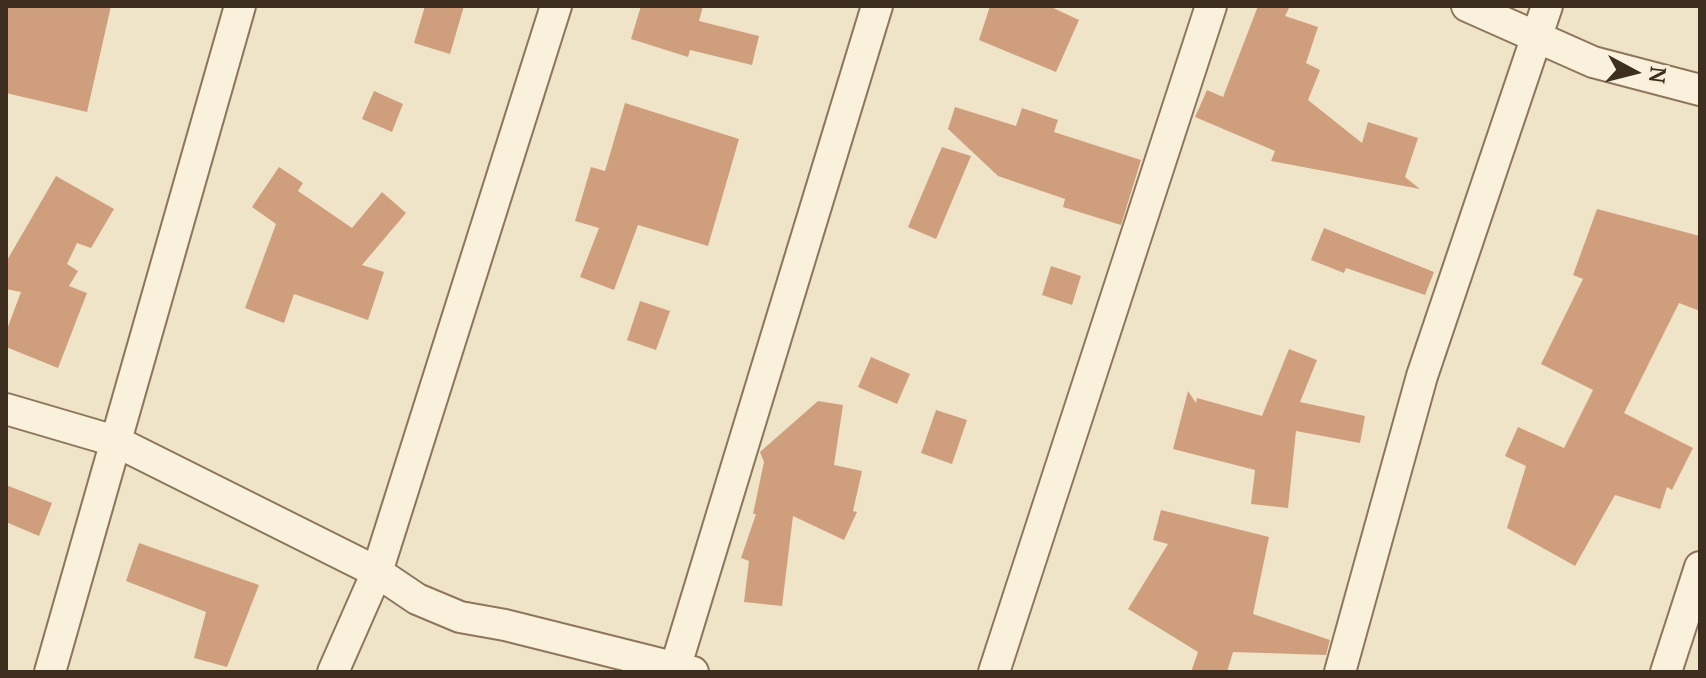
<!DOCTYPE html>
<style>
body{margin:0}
#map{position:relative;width:1706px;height:678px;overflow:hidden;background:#f0e4c8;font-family:"PT Serif",serif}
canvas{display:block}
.frame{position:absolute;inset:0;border:8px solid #3d2e20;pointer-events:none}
.north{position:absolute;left:1594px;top:32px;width:80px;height:80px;-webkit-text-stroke:6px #f7eed8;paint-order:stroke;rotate:97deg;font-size:22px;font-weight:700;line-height:32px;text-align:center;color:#3d2e20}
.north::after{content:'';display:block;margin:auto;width:28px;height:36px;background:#3d2e20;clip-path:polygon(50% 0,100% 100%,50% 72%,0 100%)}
</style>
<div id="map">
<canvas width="1706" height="678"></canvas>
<div class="frame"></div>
<div class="north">N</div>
</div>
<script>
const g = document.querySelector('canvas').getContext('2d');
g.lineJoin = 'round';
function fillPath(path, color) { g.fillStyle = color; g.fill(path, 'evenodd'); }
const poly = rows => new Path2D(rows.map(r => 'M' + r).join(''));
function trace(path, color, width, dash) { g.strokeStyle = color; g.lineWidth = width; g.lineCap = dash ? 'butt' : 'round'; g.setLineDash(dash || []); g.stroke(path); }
fillPath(poly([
 [6,6,111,6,87,112,6,93],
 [425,6,464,6,450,54,414,43],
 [641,6,703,6,699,21,759,36,752,65,690,50,688,57,631,39],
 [990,6,1049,6,1079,20,1056,72,979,40],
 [1258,6,1290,6,1285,16,1318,27,1306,63,1320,70,1308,100,1362,143,1368,122,1418,138,1405,177,1420,189,1271,161,1275,151,1195,117,1207,90,1223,97],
 [374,91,403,104,392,132,362,119],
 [625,103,739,139,708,246,638,225,614,290,580,277,599,228,575,221,591,167,605,171],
 [955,107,1016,126,1022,108,1058,120,1054,132,1141,160,1121,225,1063,207,1065,199,998,176,948,129],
 [942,147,971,156,936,239,908,227],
 [279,167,303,183,298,191,352,228,382,192,406,213,362,265,384,272,368,320,294,294,284,323,245,308,276,224,252,207],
 [56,176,114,209,91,248,77,243,67,264,78,271,69,286,87,293,58,368,6,347,6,332,21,292,6,289,6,262],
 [1597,209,1700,236,1700,311,1679,303,1624,413,1693,448,1672,490,1667,487,1660,509,1615,495,1575,566,1507,528,1526,466,1505,456,1518,427,1564,448,1593,390,1541,364,1583,279,1573,275],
 [1324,228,1434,272,1425,295,1346,268,1344,273,1311,260],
 [1051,266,1081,276,1072,305,1042,295],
 [640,301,670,311,656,350,627,340],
 [1289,349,1317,360,1300,402,1365,416,1360,443,1296,431,1288,508,1251,504,1255,470,1173,449,1188,391,1196,403,1197,398,1262,416],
 [871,357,910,374,897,404,858,387],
 [818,401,843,405,834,465,862,471,853,511,857,512,844,540,793,516,782,606,744,602,749,561,741,558,756,514,753,514,764,462,760,452],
 [936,410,967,420,952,464,921,453],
 [6,485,52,503,39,536,6,522],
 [1161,510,1269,537,1253,614,1330,640,1326,655,1233,652,1227,672,1191,672,1198,652,1128,609,1168,544,1153,540],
 [139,543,259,585,227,667,194,658,206,612,126,581]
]), '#cf9f7d');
const street = poly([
 [1467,6,1593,62,1700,90],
 [6,409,115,441,377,572,417,599,460,617,505,625,693,672],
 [50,672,240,6],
 [333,672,377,572,556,6],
 [674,672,877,6],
 [994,672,1211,6],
 [1340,672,1422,376,1547,6],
 [1666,672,1700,567]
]);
trace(street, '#8d765c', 34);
trace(street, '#faf1dc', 30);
</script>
